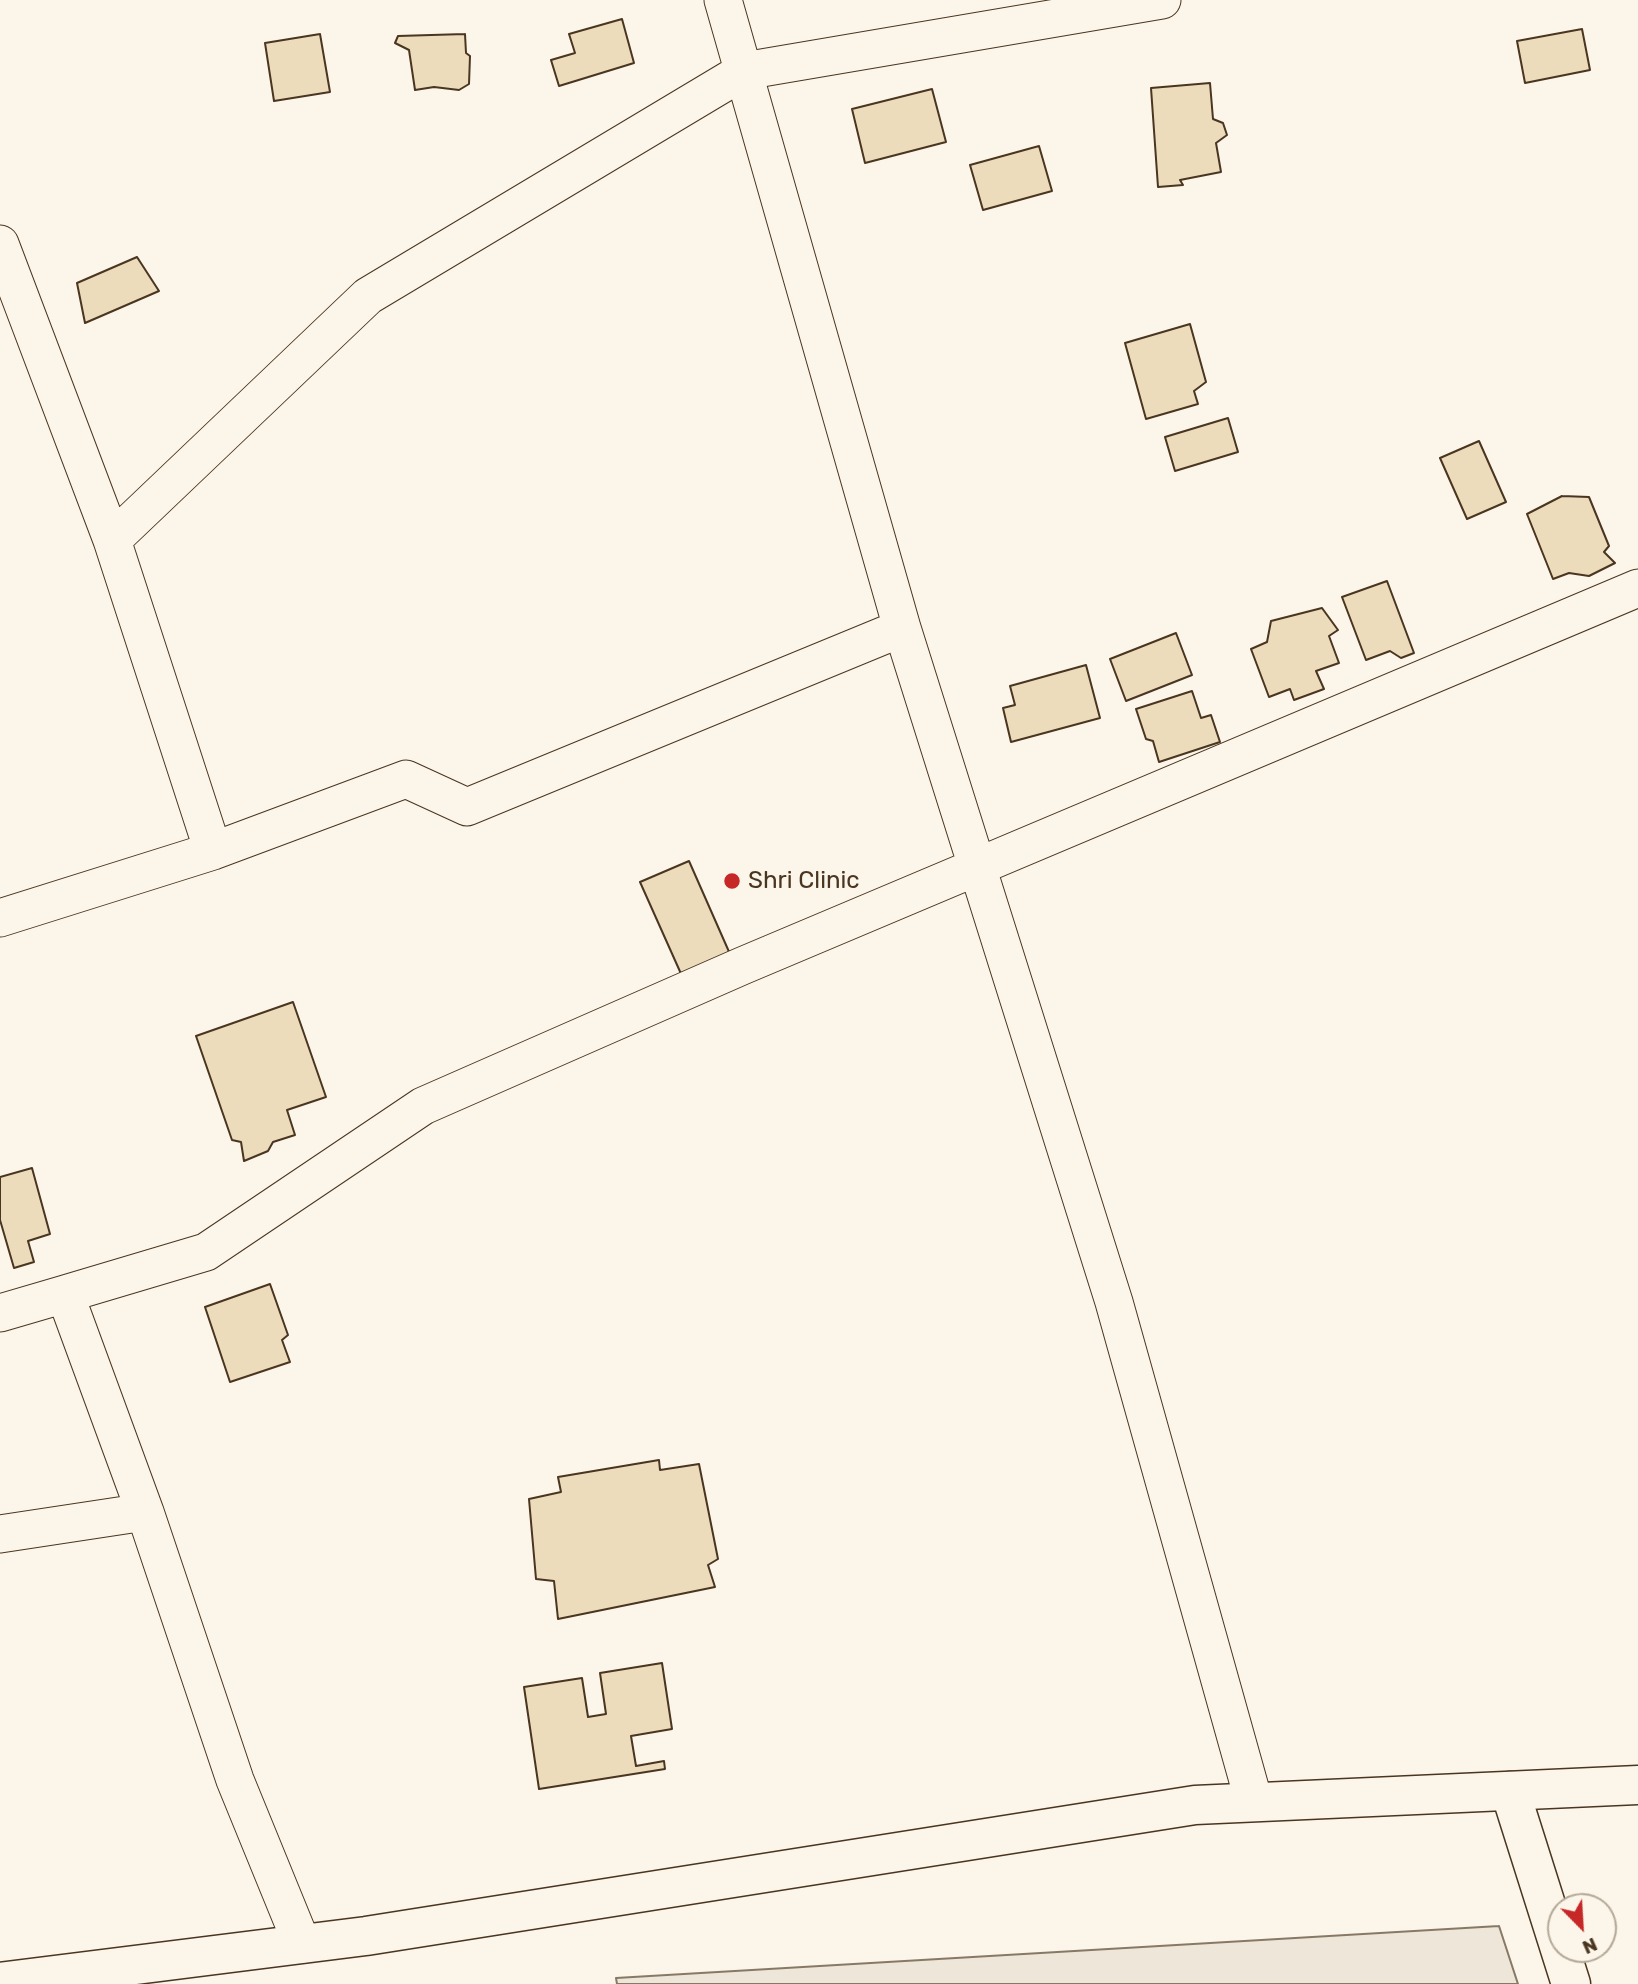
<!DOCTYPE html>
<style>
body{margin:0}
#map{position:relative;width:1638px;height:1984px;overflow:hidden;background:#fbf6e9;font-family:Rubik,sans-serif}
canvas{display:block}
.north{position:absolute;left:1547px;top:1893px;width:70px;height:70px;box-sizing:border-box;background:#fbf6e9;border:2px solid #b4a999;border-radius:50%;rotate:156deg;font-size:19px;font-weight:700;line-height:28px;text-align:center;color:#4a3520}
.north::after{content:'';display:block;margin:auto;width:24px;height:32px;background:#c62828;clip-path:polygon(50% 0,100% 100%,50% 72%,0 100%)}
</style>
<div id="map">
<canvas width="1638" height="1984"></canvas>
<div class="north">N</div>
</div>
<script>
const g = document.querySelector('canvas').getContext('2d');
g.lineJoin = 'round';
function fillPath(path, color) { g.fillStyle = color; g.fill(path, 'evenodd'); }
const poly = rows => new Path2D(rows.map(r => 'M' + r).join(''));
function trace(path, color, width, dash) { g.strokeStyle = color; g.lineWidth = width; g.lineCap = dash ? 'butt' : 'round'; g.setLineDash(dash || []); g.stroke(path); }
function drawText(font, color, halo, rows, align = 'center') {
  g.font = font + ' Rubik,sans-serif'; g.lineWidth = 5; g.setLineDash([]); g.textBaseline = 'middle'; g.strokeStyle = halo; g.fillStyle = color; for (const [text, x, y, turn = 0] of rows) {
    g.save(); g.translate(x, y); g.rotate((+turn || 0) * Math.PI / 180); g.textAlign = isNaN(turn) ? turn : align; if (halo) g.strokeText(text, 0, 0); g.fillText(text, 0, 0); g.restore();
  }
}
const green = poly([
 [1499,1926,1518,1984,617,1984,616,1978,1499,1926]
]);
fillPath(green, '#ede6d9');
trace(green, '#887966', 2);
const building = poly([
 [622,19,634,63,559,86,551,60,575,53,569,34,622,19],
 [1582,29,1590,70,1525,83,1517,41,1582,29],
 [320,34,330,92,274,101,265,43,320,34],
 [465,34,466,53,470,56,469,84,459,90,434,87,415,90,409,50,395,43,398,36,465,34],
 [1210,83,1213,119,1223,123,1227,135,1216,143,1221,172,1180,180,1183,185,1158,187,1151,88,1210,83],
 [932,89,946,142,865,163,852,109,932,89],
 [1039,146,1052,191,983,210,970,165,1039,146],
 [137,257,159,291,85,323,77,283,137,257],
 [1190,324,1206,382,1194,391,1198,404,1146,419,1125,343,1190,324],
 [1228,418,1238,452,1175,471,1165,437,1228,418],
 [1479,441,1506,502,1467,519,1440,458,1479,441],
 [1562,496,1589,497,1609,546,1604,552,1615,563,1589,576,1569,573,1553,579,1527,514,1562,496],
 [1387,581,1414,653,1401,658,1390,651,1366,660,1342,597,1387,581],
 [1322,608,1338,630,1329,636,1339,663,1316,671,1324,689,1294,700,1290,689,1269,697,1251,649,1267,642,1271,621,1322,608],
 [1176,633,1192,675,1126,701,1110,659,1176,633],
 [1086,665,1100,718,1011,742,1003,708,1015,705,1010,686,1086,665],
 [1192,691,1201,718,1211,715,1220,742,1159,762,1153,741,1146,739,1136,709,1192,691],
 [689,861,730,954,682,976,640,882,689,861],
 [293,1002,326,1097,287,1110,295,1135,273,1142,268,1151,244,1161,241,1142,232,1140,196,1036,293,1002],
 [32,1168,50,1234,28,1241,34,1262,14,1268,0,1220,0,1177,32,1168],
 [270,1284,288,1335,282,1340,290,1362,230,1382,205,1307,270,1284],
 [659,1460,660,1470,699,1464,718,1559,708,1565,715,1587,558,1619,554,1581,536,1579,529,1499,561,1492,558,1477,659,1460],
 [662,1663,672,1729,631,1736,636,1766,664,1761,665,1769,539,1789,524,1687,582,1678,588,1717,606,1714,600,1673,662,1663]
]);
fillPath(building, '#ecdcbc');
trace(building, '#4a3520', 2);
const minor = poly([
 [723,0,902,628],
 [0,244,112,540,213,851,406,779,467,807,902,628,1114,1302,1254,1802],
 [112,540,368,296,744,71,1162,0],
 [0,918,213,851],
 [65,1294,206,1252,423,1106,742,966,1638,588],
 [0,1313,65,1294,145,1512],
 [0,1534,145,1512,235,1780,302,1944]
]);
const secondary = poly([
 [1510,1791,1571,1984]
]);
const trunk = poly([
 [0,1982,366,1936,1195,1805,1638,1785]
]);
trace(minor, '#4a3520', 39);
trace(secondary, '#4a3520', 41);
trace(trunk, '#4a3520', 41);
trace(minor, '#fbf6e9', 37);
trace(secondary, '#fbf6e9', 38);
trace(trunk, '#fbf6e9', 38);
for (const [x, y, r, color] of [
 [732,881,9,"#c62828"]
]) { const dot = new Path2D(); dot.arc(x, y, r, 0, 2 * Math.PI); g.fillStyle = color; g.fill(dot); trace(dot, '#fbf6e9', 2.5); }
drawText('24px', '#4a3520', '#fbf6e9', [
 ["Shri Clinic",748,881]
], 'left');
</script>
